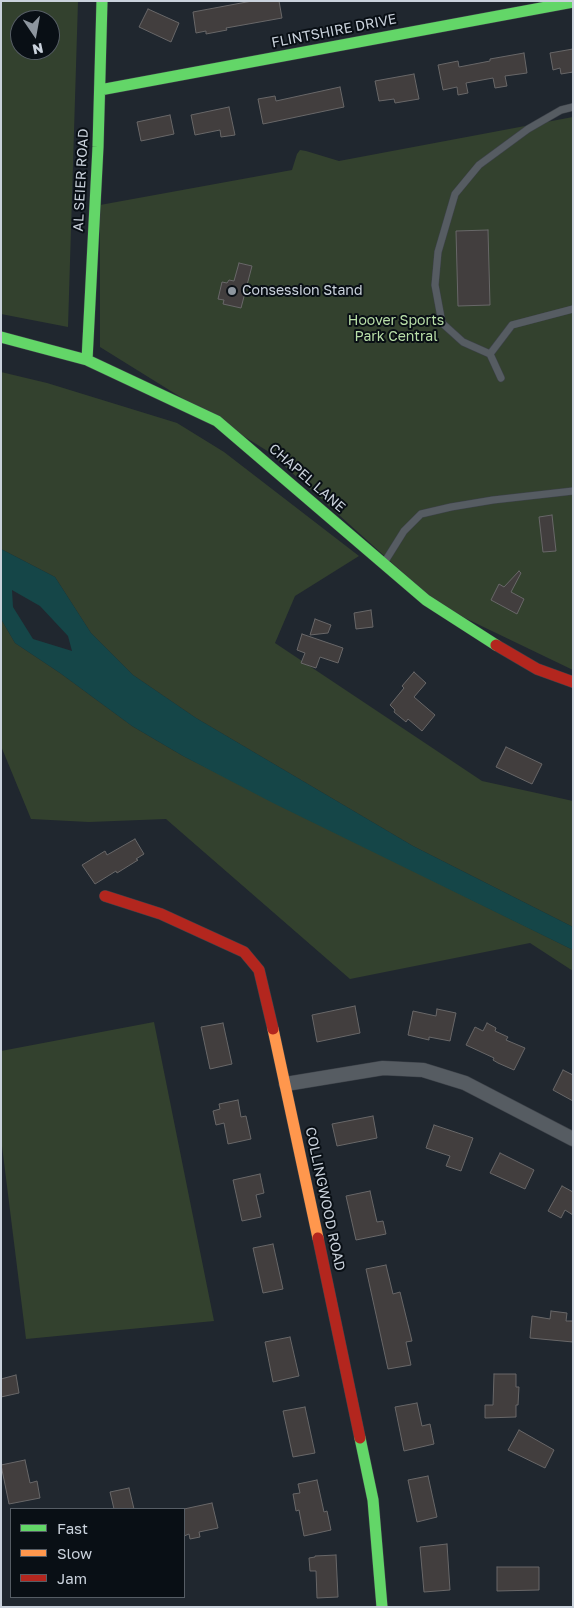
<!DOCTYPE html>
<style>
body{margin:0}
#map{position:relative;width:574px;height:1608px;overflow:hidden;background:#20272f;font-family:"Golos Text",sans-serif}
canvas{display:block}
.frame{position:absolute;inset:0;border:2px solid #cad2dc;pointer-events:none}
.legend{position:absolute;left:10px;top:1508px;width:175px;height:90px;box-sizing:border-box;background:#090f15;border:1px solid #565d65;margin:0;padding:6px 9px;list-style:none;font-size:15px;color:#cad2dc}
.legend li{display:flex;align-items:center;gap:10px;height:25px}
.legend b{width:25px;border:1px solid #565d65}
.north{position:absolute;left:10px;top:10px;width:50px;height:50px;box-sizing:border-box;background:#090f15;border:1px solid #565d65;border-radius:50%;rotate:168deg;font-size:14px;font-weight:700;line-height:20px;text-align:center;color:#cad2dc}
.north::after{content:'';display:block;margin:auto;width:18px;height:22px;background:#8e969f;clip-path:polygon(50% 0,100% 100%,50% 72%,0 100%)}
</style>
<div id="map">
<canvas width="574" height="1608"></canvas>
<div class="frame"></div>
<ul class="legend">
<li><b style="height:6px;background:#63d668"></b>Fast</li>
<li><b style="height:6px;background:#ff974d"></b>Slow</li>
<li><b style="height:6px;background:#b3261e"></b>Jam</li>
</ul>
<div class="north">N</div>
</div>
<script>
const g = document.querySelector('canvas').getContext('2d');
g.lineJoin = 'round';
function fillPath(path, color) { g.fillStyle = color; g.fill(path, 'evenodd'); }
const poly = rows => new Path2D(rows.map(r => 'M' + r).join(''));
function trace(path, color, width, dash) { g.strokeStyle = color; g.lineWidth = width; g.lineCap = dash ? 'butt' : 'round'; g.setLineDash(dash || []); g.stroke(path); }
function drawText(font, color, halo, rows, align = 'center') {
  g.font = font + ' "Golos Text",sans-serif'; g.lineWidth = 4; g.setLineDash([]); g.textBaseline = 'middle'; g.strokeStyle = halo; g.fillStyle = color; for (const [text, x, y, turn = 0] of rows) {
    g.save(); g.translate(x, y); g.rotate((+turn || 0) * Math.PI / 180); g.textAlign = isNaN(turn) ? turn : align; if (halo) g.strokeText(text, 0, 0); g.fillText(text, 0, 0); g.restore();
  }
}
fillPath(poly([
 [1,1,78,1,68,327,1,314],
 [20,20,50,20,50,50,20,50],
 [573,117,573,670,440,606,269,452,100,347,100,205,292,170,297,154,300,150,306,151,339,161],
 [1,372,47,383,177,423,224,452,359,556,295,596,275,643,482,781,573,801,573,927,413,846,196,718,133,675,91,633,55,577,1,549],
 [1,619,15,643,60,673,132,726,183,756,573,950,573,971,530,943,350,979,166,819,89,822,31,819,1,746],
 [154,1022,214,1321,26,1339,1,1138,1,1051]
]), '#33412e');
fillPath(poly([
 [1,549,55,577,91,633,133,675,196,718,413,846,573,927,573,950,273,803,183,756,132,726,60,673,15,643,1,619],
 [12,590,40,606,68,636,72,651,33,639,13,607]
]), '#154648');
const building = poly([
 [252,1,279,1,282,18,226,28,227,30,206,34,206,31,196,33,193,12,252,1],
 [148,9,179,23,171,42,139,27,148,9],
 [573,49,573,72,561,74,560,68,553,70,550,53,573,49],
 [524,53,527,73,505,76,507,86,495,88,493,78,466,83,468,93,458,95,457,87,443,90,438,65,458,61,459,67,490,61,490,59,524,53],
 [414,74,419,99,395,103,394,99,379,101,375,81,414,74],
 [340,87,344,107,263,124,258,99,275,96,276,101,340,87],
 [229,107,235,135,221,137,220,130,195,135,191,115,229,107],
 [170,115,174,134,141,141,137,122,170,115],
 [488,230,490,305,458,306,456,231,488,230],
 [239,263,252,266,241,308,223,304,224,300,218,299,222,282,227,283,229,280,234,281,239,263],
 [552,515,556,551,543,552,539,517,552,515],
 [519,571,521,573,511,592,524,599,517,614,491,600,499,584,504,587,519,571],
 [371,610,373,627,356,629,354,613,371,610],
 [315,619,331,625,328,633,310,635,315,619],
 [302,634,343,648,338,663,320,657,316,668,301,663,305,653,297,650,302,634],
 [414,672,426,683,414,697,435,715,422,731,408,719,406,722,394,712,395,710,390,705,404,688,402,686,414,672],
 [506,747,542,764,532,784,496,767,506,747],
 [135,839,144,854,136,859,138,860,117,873,116,871,95,884,82,865,105,851,107,855,135,839],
 [355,1006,360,1033,317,1042,312,1015,355,1006],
 [437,1009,456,1013,450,1041,429,1037,429,1040,408,1035,413,1011,436,1016,437,1009],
 [223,1023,232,1064,210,1069,201,1027,223,1023],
 [487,1023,496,1028,495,1031,508,1037,506,1040,525,1048,514,1070,498,1063,493,1060,494,1058,466,1045,475,1027,483,1031,487,1023],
 [563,1070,573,1075,573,1101,553,1090,563,1070],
 [238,1100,241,1117,246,1116,251,1139,228,1144,224,1123,216,1125,213,1111,220,1109,219,1104,238,1100],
 [373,1116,377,1138,337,1146,332,1124,373,1116],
 [434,1125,473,1138,461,1171,446,1166,450,1156,426,1148,434,1125],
 [500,1153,534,1170,525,1189,490,1173,500,1153],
 [260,1174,264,1193,256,1195,261,1217,242,1221,233,1180,260,1174],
 [562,1186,573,1192,573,1215,565,1210,561,1218,548,1211,562,1186],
 [370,1191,377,1222,383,1221,386,1234,356,1240,346,1196,370,1191],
 [273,1244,283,1289,263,1293,253,1248,273,1244],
 [386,1265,393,1294,400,1292,412,1341,406,1342,411,1365,388,1369,366,1269,386,1265],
 [551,1311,567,1313,566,1321,573,1321,573,1342,530,1338,532,1316,550,1319,551,1311],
 [290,1337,299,1376,273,1382,265,1342,290,1337],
 [494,1374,516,1374,516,1387,519,1387,518,1405,516,1405,516,1417,485,1418,485,1405,493,1405,494,1374],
 [16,1375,19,1393,1,1397,1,1379,16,1375],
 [417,1403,422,1426,430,1424,434,1444,404,1451,395,1407,417,1403],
 [305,1407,315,1453,293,1457,283,1411,305,1407],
 [519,1430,554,1450,545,1468,508,1450,519,1430],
 [25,1460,30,1483,37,1481,40,1498,9,1504,1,1465,25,1460],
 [428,1476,437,1517,417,1522,408,1480,428,1476],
 [317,1480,324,1512,327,1511,331,1530,304,1536,299,1510,296,1511,293,1494,300,1493,298,1484,317,1480],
 [129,1488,134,1509,114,1509,110,1492,129,1488],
 [212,1503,218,1528,199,1532,200,1537,190,1539,189,1534,184,1536,184,1509,212,1503],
 [447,1544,450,1590,424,1592,420,1547,447,1544],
 [336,1555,338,1597,317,1598,316,1571,310,1571,309,1558,315,1557,315,1556,336,1555],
 [497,1567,539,1567,539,1590,497,1591,497,1567]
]);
fillPath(building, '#423e3e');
trace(building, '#686768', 1);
const lane = poly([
 [573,107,561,110,528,129,479,165,455,194,438,252,435,285,442,323,463,342,490,354,512,325,573,309],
 [490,354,501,378],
 [384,563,404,531,421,514,451,507,493,500,573,491]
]);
const street = poly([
 [286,1084,383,1068,423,1070,465,1083,573,1139]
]);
const fast = poly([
 [100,90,573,2],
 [1,337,87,360,217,421,426,600,496,645],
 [87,360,98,147,102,1],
 [360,1438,373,1500,382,1607]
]);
const slow = poly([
 [273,1029,318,1238]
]);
const jam = poly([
 [496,645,537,669,573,682],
 [105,896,161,914,244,952,259,970,273,1029],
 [318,1238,360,1438]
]);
trace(lane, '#3d4249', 8);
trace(street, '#3d4249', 15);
trace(fast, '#3d4249', 12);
trace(slow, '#3d4249', 12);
trace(jam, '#3d4249', 12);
trace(lane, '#565c62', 7);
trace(street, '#565c62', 14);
trace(fast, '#63d668', 11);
trace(slow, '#ff974d', 11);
trace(jam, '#b3261e', 11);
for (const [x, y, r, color] of [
 [232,291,5,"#8e969f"]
]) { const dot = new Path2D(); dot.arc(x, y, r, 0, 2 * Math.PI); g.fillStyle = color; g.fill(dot); trace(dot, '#090f15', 2); }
drawText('14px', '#cad2dc', '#090f15', [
 ["FLINTSHIRE DRIVE",334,31,-11],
 ["AL SEIER ROAD",81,180,-87],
 ["CHAPEL LANE",307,478,41],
 ["COLLINGWOOD ROAD",325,1199,78]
]);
drawText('14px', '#cad2dc', '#090f15', [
 ["Consession Stand",242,291]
], 'left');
drawText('14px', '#b9dfa8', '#090f15', [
 ["Hoover Sports",396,321],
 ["Park Central",396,337]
]);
</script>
